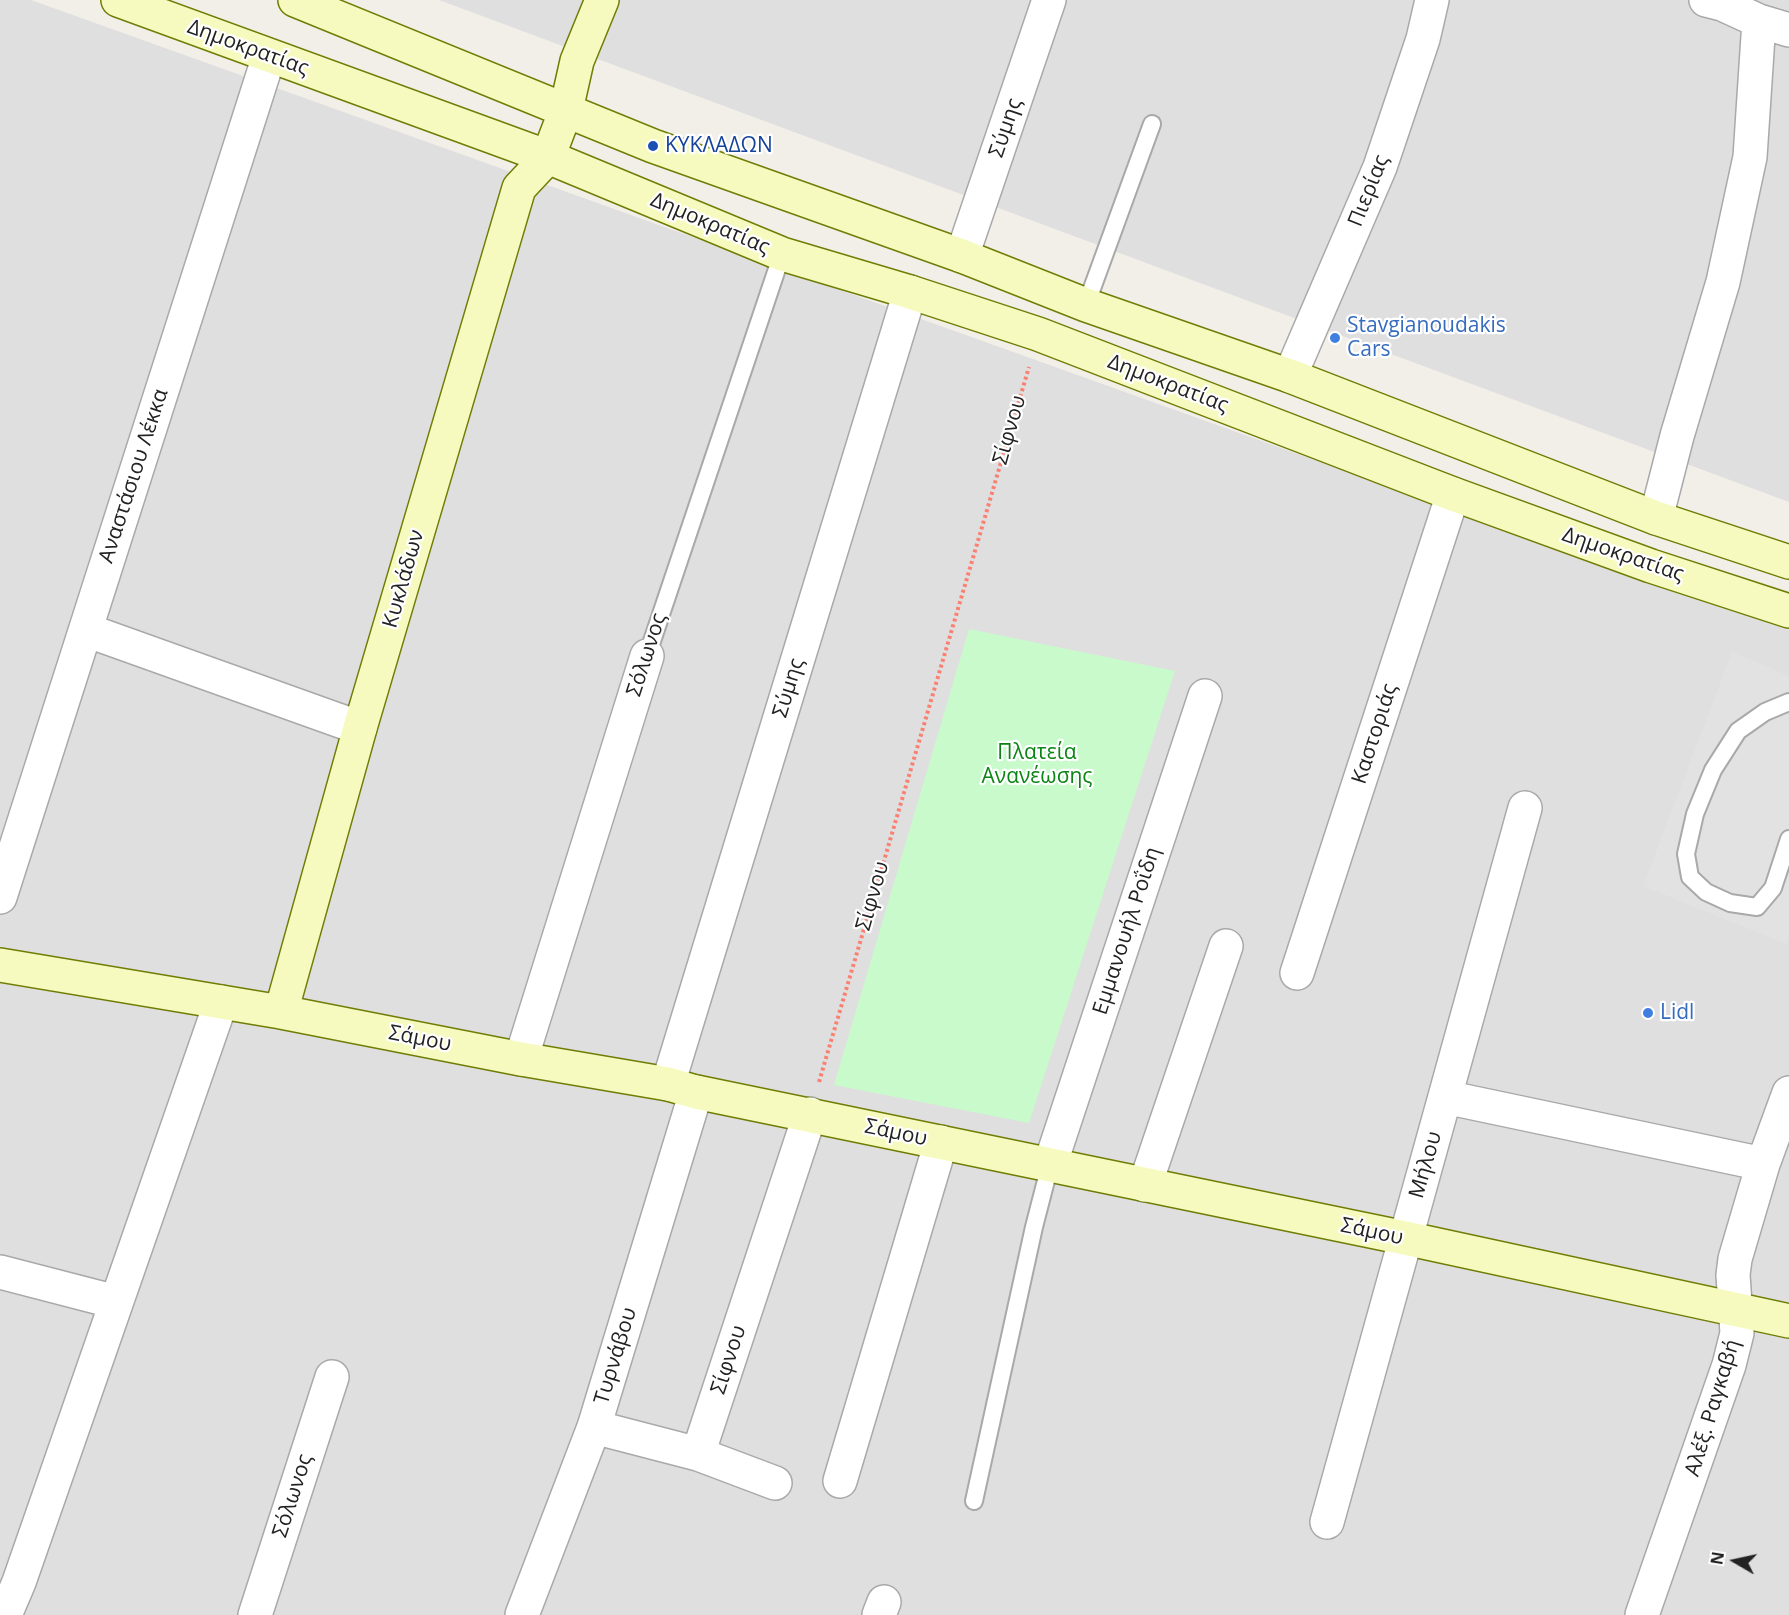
<!DOCTYPE html>
<meta charset="utf-8">
<style>
body{margin:0}
#map{position:relative;width:1789px;height:1615px;overflow:hidden;background:#f2efe9;font-family:"Open Sans",sans-serif}
canvas{display:block}
.north{position:absolute;left:1705px;top:1531px;width:60px;height:60px;-webkit-text-stroke:4px #fff;paint-order:stroke;rotate:279deg;font-size:16px;font-weight:700;line-height:24px;text-align:center;color:#222}
.north::after{content:'';display:block;margin:auto;width:21px;height:27px;background:#222;clip-path:polygon(50% 0,100% 100%,50% 72%,0 100%)}
</style>
<div id="map">
<canvas width="1789" height="1615"></canvas>
<div class="north">N</div>
</div>
<script>
const g = document.querySelector('canvas').getContext('2d');
g.lineJoin = 'round';
function fillPath(path, color) { g.fillStyle = color; g.fill(path, 'evenodd'); }
const poly = rows => new Path2D(rows.map(r => 'M' + r).join(''));
function trace(path, color, width, dash) { g.strokeStyle = color; g.lineWidth = width; g.lineCap = dash ? 'butt' : 'round'; g.setLineDash(dash || []); g.stroke(path); }
function drawText(font, color, halo, rows, align = 'center') {
  g.font = font + ' "Open Sans",sans-serif'; g.lineWidth = 4.5; g.setLineDash([]); g.textBaseline = 'middle'; g.strokeStyle = halo; g.fillStyle = color; for (const [text, x, y, turn = 0] of rows) {
    g.save(); g.translate(x, y); g.rotate((+turn || 0) * Math.PI / 180); g.textAlign = isNaN(turn) ? turn : align; if (halo) g.strokeText(text, 0, 0); g.fillText(text, 0, 0); g.restore();
  }
}
fillPath(poly([
 [0,0,31,0,1789,630,1789,1615,0,1615],
 [439,0,1789,0,1789,502]
]), '#e0dfdf');
fillPath(poly([
 [969,629,1175,671,1029,1123,834,1085]
]), '#c8facc');
fillPath(poly([
 [1732,652,1789,676,1789,938,1787,944,1643,886]
]), '#e2e2e2');
const lane = poly([
 [1086,305,1152,124],
 [647,656,782,254],
 [1789,702,1765,712,1738,731,1713,770,1695,814,1686,854,1690,877,1706,892,1730,903,1757,907,1773,888,1789,839],
 [974,1501,1034,1227,1050,1165]
]);
const street = poly([
 [1706,0,1722,4,1759,21,1789,30],
 [962,256,1049,0],
 [1290,376,1380,167,1423,39,1432,0],
 [1656,518,1677,436,1723,282,1750,157,1759,21],
 [86,630,360,728],
 [0,897,269,56],
 [1297,973,1453,494],
 [521,1059,647,656],
 [668,1084,910,292],
 [1445,1097,1763,1164],
 [1050,1165,1205,696],
 [1145,1185,1226,946],
 [0,1272,116,1302],
 [594,1427,698,1454,775,1483],
 [698,1454,810,1114],
 [840,1481,941,1142],
 [1327,1522,1525,808],
 [5,1615,19,1582,221,1002],
 [255,1615,332,1377],
 [522,1615,594,1427,696,1092],
 [879,1615,884,1602],
 [1642,1615,1729,1365,1737,1333,1733,1275,1735,1259,1763,1164,1789,1093]
]);
const secondary = poly([
 [118,0,548,157,782,254,910,292,1038,334,1453,494,1651,566,1789,611],
 [295,0,653,146,962,256,1086,305,1290,376,1656,518,1789,562],
 [0,965,281,1012,521,1059,668,1084,696,1092,1405,1238,1789,1321],
 [281,1012,360,728,519,188,548,157,566,110,577,61,602,0]
]);
trace(lane, '#a9a9a9', 20);
trace(street, '#a9a9a9', 36);
trace(secondary, '#707d05', 36);
trace(poly([
 [819,1082,1029,367]
]), '#fa8072', 4, [3, 3]);
trace(lane, '#fff', 16);
trace(street, '#fff', 33);
trace(secondary, '#f7fabf', 33);
for (const [x, y, r, color] of [
 [653,146,6,"#1a4fb4"],
 [1335,338,6,"#3f7fe0"],
 [1648,1013,6,"#3f7fe0"]
]) { const dot = new Path2D(); dot.arc(x, y, r, 0, 2 * Math.PI); g.fillStyle = color; g.fill(dot); trace(dot, '#fff', 2); }
drawText('21px', '#222', '#fff', [
 ["Δημοκρατίας",248,48,20],
 ["Σύμης",1006,128,-71],
 ["Πιερίας",1369,191,-68],
 ["Δημοκρατίας",710,224,23],
 ["Δημοκρατίας",1168,384,21],
 ["Σίφνου",1010,430,-74],
 ["Αναστάσιου Λέκκα",134,476,-72],
 ["Δημοκρατίας",1623,555,19],
 ["Κυκλάδων",404,579,-74],
 ["Σόλωνος",647,655,-72],
 ["Σύμης",789,688,-73],
 ["Καστοριάς",1375,734,-72],
 ["Σίφνου",873,896,-74],
 ["Εμμανουήλ Ροΐδη",1127,931,-72],
 ["Σάμου",420,1039,11],
 ["Σάμου",896,1133,12],
 ["Μήλου",1426,1165,-74],
 ["Σάμου",1372,1232,12],
 ["Τυρνάβου",616,1356,-73],
 ["Σίφνου",729,1360,-72],
 ["Αλέξ. Ραγκαβή",1713,1408,-73],
 ["Σόλωνος",293,1496,-72]
]);
drawText('21px', '#164399', '#fff', [
 ["ΚΥΚΛΑΔΩΝ",665,146]
], 'left');
drawText('21px', '#366cbe', '#fff', [
 ["Stavgianoudakis",1347,326],
 ["Cars",1347,350],
 ["Lidl",1660,1013]
], 'left');
drawText('21px', '#0c8416', '#fff', [
 ["Πλατεία",1037,753],
 ["Ανανέωσης",1037,777]
]);
</script>
